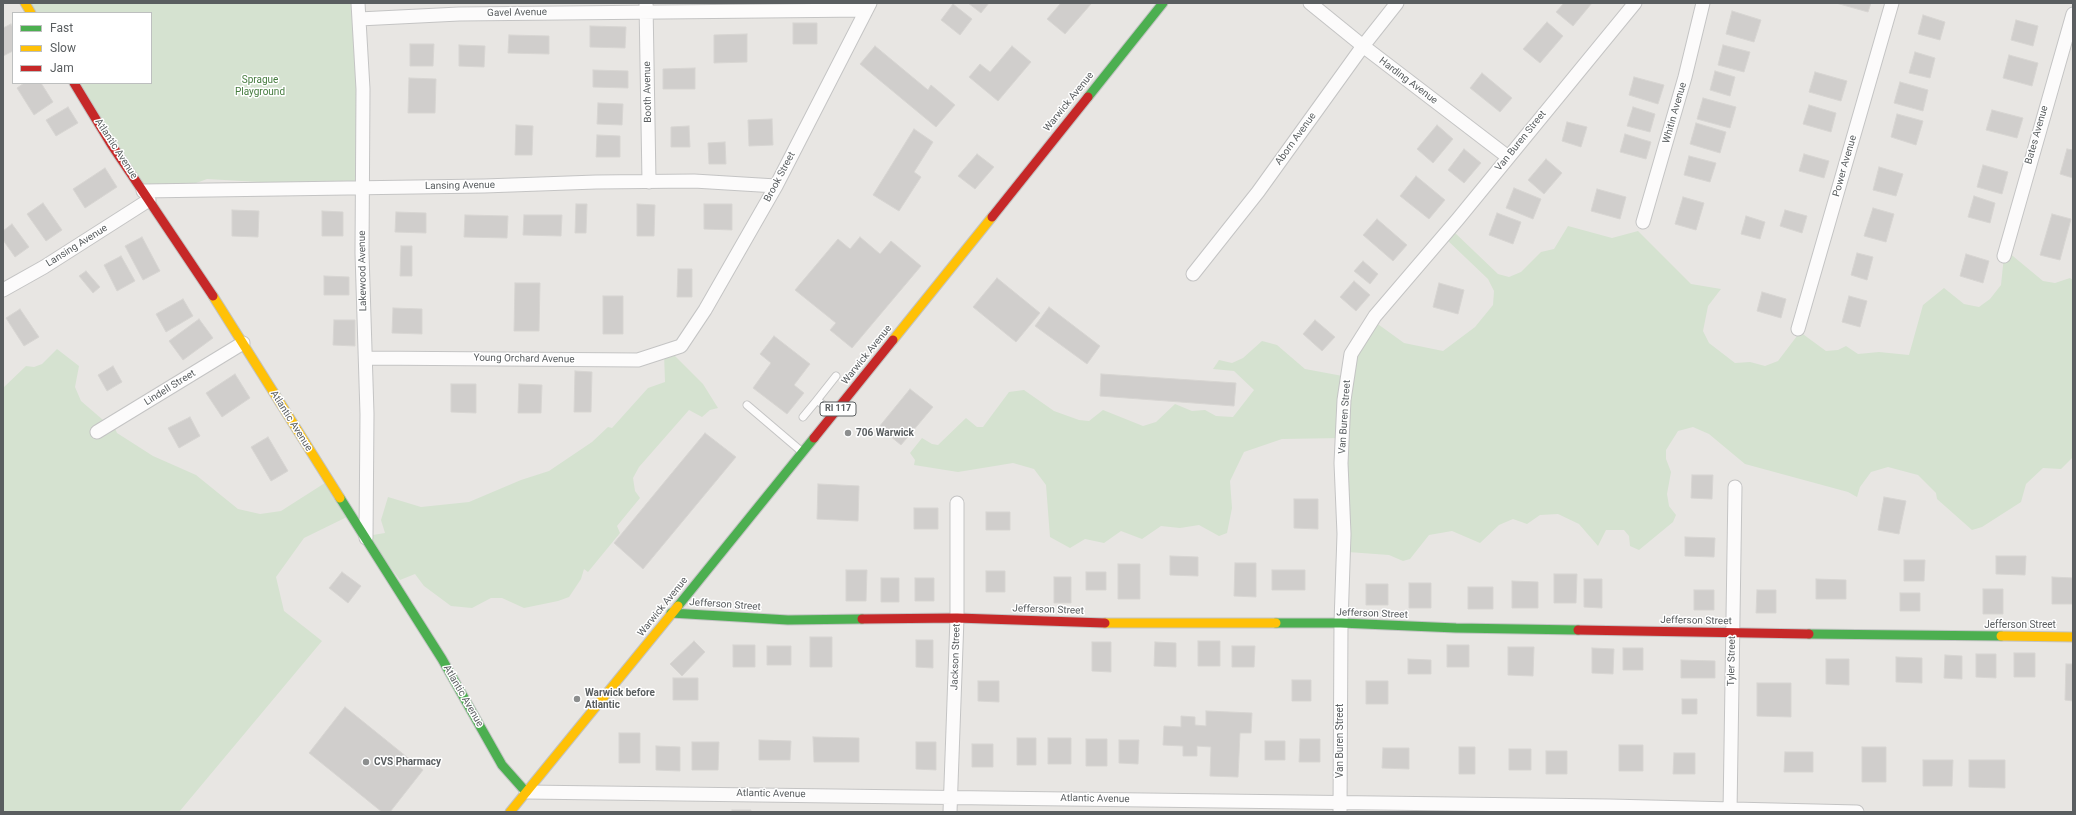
<!DOCTYPE html>
<style>
body{margin:0}
#map{position:relative;width:2076px;height:815px;overflow:hidden;background:#e8e6e3;font-family:Roboto,sans-serif}
canvas{display:block}
.frame{position:absolute;inset:0;border:4px solid #5a5e60;pointer-events:none}
.legend{position:absolute;left:12px;top:12px;width:140px;height:72px;box-sizing:border-box;background:#fff;border:1px solid #bdbfbf;margin:0;padding:5px 7px;list-style:none;font-size:12px;color:#5a5e60}
.legend li{display:flex;align-items:center;gap:8px;height:20px}
.legend b{width:20px;border:1px solid #bdbfbf}
</style>
<div id="map">
<canvas width="2076" height="815"></canvas>
<div class="frame"></div>
<ul class="legend">
<li><b style="height:5px;background:#4caf50"></b>Fast</li>
<li><b style="height:5px;background:#ffc107"></b>Slow</li>
<li><b style="height:5px;background:#c62828"></b>Jam</li>
</ul>
</div>
<script>
const g = document.querySelector('canvas').getContext('2d');
g.lineJoin = 'round';
function fillPath(path, color) { g.fillStyle = color; g.fill(path, 'evenodd'); }
const poly = rows => new Path2D(rows.map(r => 'M' + r).join(''));
function trace(path, color, width, dash) { g.strokeStyle = color; g.lineWidth = width; g.lineCap = dash ? 'butt' : 'round'; g.setLineDash(dash || []); g.stroke(path); }
function drawText(font, color, halo, rows, align = 'center') {
  g.font = font + ' Roboto,sans-serif'; g.lineWidth = 3; g.setLineDash([]); g.textBaseline = 'middle'; g.strokeStyle = halo; g.fillStyle = color; for (const [text, x, y, turn = 0] of rows) {
    g.save(); g.translate(x, y); g.rotate((+turn || 0) * Math.PI / 180); g.textAlign = isNaN(turn) ? turn : align; if (halo) g.strokeText(text, 0, 0); g.fillText(text, 0, 0); g.restore();
  }
}
fillPath(poly([
 [26,3,360,3,363,188,207,179,153,199,75,83,151,83,151,13,32,13],
 [1568,226,1612,238,1638,231,1691,284,1721,289,1708,306,1703,331,1709,343,1735,363,1750,362,1765,366,1778,361,1800,332,1826,351,1838,350,1846,346,1858,354,1879,352,1909,355,1923,305,1944,288,1964,304,1979,307,1990,299,2001,285,2004,256,2008,252,2043,281,2055,283,2070,278,2073,280,2073,457,2061,469,2043,468,2026,484,2021,502,1982,527,1972,530,1937,499,1936,493,1918,475,1888,467,1871,472,1860,487,1857,497,1848,492,1745,464,1709,434,1693,427,1678,431,1666,450,1666,459,1671,472,1667,494,1669,506,1676,515,1673,522,1639,550,1630,546,1629,536,1624,530,1606,530,1598,546,1579,524,1558,514,1540,515,1527,524,1513,519,1499,525,1480,543,1452,531,1429,535,1410,559,1403,561,1389,555,1348,552,1342,438,1282,439,1244,452,1230,481,1232,508,1227,533,1219,536,1199,525,1180,528,1161,526,1142,539,1121,531,1104,543,1085,539,1070,548,1050,537,1046,485,1034,469,1013,463,958,472,914,465,915,460,910,453,922,438,932,444,938,445,966,418,977,427,983,427,1009,392,1024,390,1054,411,1079,420,1089,421,1103,410,1143,426,1156,422,1175,404,1192,411,1205,410,1216,416,1233,417,1254,390,1234,371,1213,369,1219,360,1232,363,1243,358,1262,341,1277,345,1305,369,1348,377,1353,353,1375,322,1404,343,1443,351,1475,327,1493,305,1494,291,1488,279,1445,238,1452,230,1498,274,1509,277,1521,272,1541,252,1554,249],
 [57,349,79,366,75,387,81,401,110,426,114,426,117,433,153,456,196,475,238,509,260,514,281,511,328,481,353,514,304,538,276,577,284,611,322,641,179,812,3,812,3,388,26,366,34,367,42,364],
 [664,353,672,353,703,384,718,408,710,410,702,417,689,410,639,467,633,478,635,491,640,498,617,526,620,533,588,572,584,569,581,579,569,597,558,601,524,608,502,598,491,598,472,608,451,606,424,586,415,574,400,580,367,536,385,533,381,520,388,497,421,507,469,502,521,480,549,471,592,442,608,427,612,428,648,388,665,382]
]), '#d5e2d0');
const building = poly([
 [968,3,989,3,981,13,968,3],
 [1061,3,1091,4,1065,34,1047,19,1061,3],
 [1564,3,1592,3,1573,26,1556,12,1564,3],
 [1836,3,1871,3,1868,12,1836,3],
 [953,4,972,19,960,35,941,20,953,4],
 [1732,11,1761,20,1754,42,1726,34,1732,11],
 [1923,15,1945,22,1940,40,1918,34,1923,15],
 [2016,20,2038,26,2033,46,2011,40,2016,20],
 [1547,22,1563,36,1540,63,1523,49,1547,22],
 [793,23,817,23,817,44,793,44,793,23],
 [11,24,13,28,13,51,3,56,3,28,11,24],
 [590,26,626,27,625,48,590,47,590,26],
 [747,34,747,62,714,63,714,35,747,34],
 [509,35,549,36,549,54,508,53,509,35],
 [410,44,434,44,433,66,410,66,410,44],
 [459,45,485,46,484,67,459,66,459,45],
 [1723,45,1750,52,1744,72,1718,65,1723,45],
 [875,46,928,90,931,85,955,105,936,127,860,64,875,46],
 [1012,46,1031,62,998,101,969,77,980,64,990,72,1012,46],
 [1915,52,1935,58,1930,78,1909,73,1915,52],
 [2009,55,2038,63,2032,86,2003,78,2009,55],
 [695,68,695,89,663,89,663,69,695,68],
 [593,70,628,71,628,88,593,87,593,70],
 [1715,71,1735,77,1730,96,1710,90,1715,71],
 [1815,72,1847,81,1841,101,1809,92,1815,72],
 [1482,73,1512,98,1500,112,1470,88,1482,73],
 [1634,77,1664,85,1658,104,1629,95,1634,77],
 [409,78,436,79,435,113,408,113,409,78],
 [1900,82,1928,90,1923,111,1894,103,1900,82],
 [24,83,41,83,53,102,34,115,17,88,24,83],
 [1703,98,1736,107,1730,128,1697,119,1703,98],
 [598,103,623,104,622,125,597,124,598,103],
 [1809,105,1836,113,1831,132,1803,124,1809,105],
 [68,107,78,123,56,136,46,120,68,107],
 [1633,107,1655,114,1650,132,1627,126,1633,107],
 [1992,110,2023,118,2017,138,1986,130,1992,110],
 [1897,114,1923,121,1916,145,1891,137,1897,114],
 [772,119,773,145,749,146,748,120,772,119],
 [1567,122,1587,127,1581,147,1562,141,1567,122],
 [1696,123,1726,132,1720,153,1690,144,1696,123],
 [516,125,533,126,532,155,515,155,516,125],
 [1437,125,1453,139,1433,163,1417,149,1437,125],
 [689,126,690,147,671,147,671,127,689,126],
 [914,129,933,142,914,172,921,177,899,211,873,195,914,129],
 [1625,134,1651,142,1646,159,1620,152,1625,134],
 [597,135,620,136,620,157,596,157,597,135],
 [725,142,726,164,709,164,708,143,725,142],
 [1464,149,1481,163,1464,183,1448,170,1464,149],
 [2067,149,2073,150,2073,178,2060,174,2067,149],
 [977,154,994,167,975,189,958,176,977,154],
 [1804,154,1829,161,1824,178,1799,171,1804,154],
 [1689,156,1716,163,1710,182,1684,175,1689,156],
 [1546,159,1562,173,1544,194,1528,180,1546,159],
 [1983,165,2008,172,2002,194,1977,187,1983,165],
 [1879,167,1903,174,1896,196,1873,190,1879,167],
 [105,168,117,187,85,208,73,189,105,168],
 [1416,176,1445,200,1429,219,1400,196,1416,176],
 [1514,188,1541,199,1533,219,1506,208,1514,188],
 [1597,189,1626,197,1620,219,1591,211,1597,189],
 [1974,196,1995,203,1990,223,1968,217,1974,196],
 [1683,197,1704,203,1696,230,1675,224,1683,197],
 [43,203,62,230,46,241,27,214,43,203],
 [576,204,587,204,586,233,575,233,576,204],
 [637,204,655,205,654,236,637,236,637,204],
 [704,204,732,204,732,230,704,229,704,204],
 [1873,208,1894,214,1886,242,1864,236,1873,208],
 [232,210,259,211,258,237,232,236,232,210],
 [1785,210,1807,216,1802,233,1780,226,1785,210],
 [322,211,343,212,343,236,322,236,322,211],
 [396,212,426,213,426,233,395,232,396,212],
 [1497,213,1521,222,1513,244,1489,235,1497,213],
 [2052,214,2071,219,2060,260,2040,255,2052,214],
 [465,215,508,216,507,238,464,237,465,215],
 [524,215,562,215,561,236,523,235,524,215],
 [1746,216,1765,222,1760,239,1741,234,1746,216],
 [1377,219,1407,245,1393,261,1363,235,1377,219],
 [12,224,29,247,15,257,3,240,3,231,12,224],
 [142,237,160,271,143,280,125,246,142,237],
 [860,237,880,254,891,241,921,266,852,348,830,330,836,323,795,290,838,239,850,249,860,237],
 [401,246,412,246,412,276,400,276,401,246],
 [1857,253,1873,257,1867,280,1851,275,1857,253],
 [1966,254,1989,261,1983,283,1960,276,1966,254],
 [121,256,135,281,117,291,104,265,121,256],
 [1363,261,1378,274,1370,284,1354,271,1363,261],
 [678,269,692,269,692,297,677,297,678,269],
 [86,271,100,287,93,293,79,276,86,271],
 [324,276,349,277,349,295,324,295,324,276],
 [997,278,1040,313,1016,342,973,307,997,278],
 [1354,281,1370,295,1356,311,1340,297,1354,281],
 [515,283,540,283,539,331,514,331,515,283],
 [1439,283,1464,290,1458,314,1433,307,1439,283],
 [1762,292,1786,299,1781,318,1757,311,1762,292],
 [603,296,623,296,623,334,603,334,603,296],
 [1849,296,1867,301,1860,327,1842,322,1849,296],
 [183,299,193,316,166,332,156,314,183,299],
 [1049,307,1100,346,1087,364,1035,326,1049,307],
 [393,308,422,309,422,334,392,333,393,308],
 [20,309,39,337,24,346,6,318,20,309],
 [199,319,213,338,183,360,169,341,199,319],
 [334,320,355,320,355,346,333,345,334,320],
 [1315,320,1335,337,1322,351,1303,334,1315,320],
 [774,336,810,364,794,385,804,393,787,414,753,388,771,363,760,354,774,336],
 [113,366,122,382,107,391,98,375,113,366],
 [575,371,592,372,591,412,574,412,575,371],
 [235,374,250,398,222,417,206,393,235,374],
 [1101,374,1236,383,1234,406,1100,396,1101,374],
 [451,384,476,384,476,413,451,412,451,384],
 [519,384,542,385,541,413,518,413,519,384],
 [910,389,933,407,901,445,879,427,910,389],
 [190,417,200,436,179,448,168,428,190,417],
 [705,433,736,457,643,569,614,543,705,433],
 [268,437,288,471,271,481,251,447,268,437],
 [1692,475,1713,475,1712,499,1691,498,1692,475],
 [818,484,859,486,858,521,817,519,818,484],
 [1884,497,1906,501,1899,534,1878,530,1884,497],
 [1294,499,1318,499,1318,529,1294,528,1294,499],
 [914,508,938,508,938,529,914,529,914,508],
 [986,512,1010,512,1010,530,986,530,986,512],
 [1685,537,1715,538,1714,557,1685,556,1685,537],
 [1170,556,1198,557,1198,576,1170,575,1170,556],
 [1996,556,2026,556,2025,575,1996,574,1996,556],
 [1904,560,1925,560,1924,581,1904,581,1904,560],
 [1235,563,1256,563,1256,597,1234,596,1235,563],
 [1118,564,1140,564,1140,599,1118,599,1118,564],
 [846,570,867,570,866,601,846,601,846,570],
 [1272,570,1305,570,1305,590,1272,590,1272,570],
 [986,571,1005,571,1005,592,986,592,986,571],
 [342,572,361,586,348,603,329,588,342,572],
 [1086,572,1106,572,1106,590,1086,590,1086,572],
 [1554,574,1577,574,1576,603,1554,603,1554,574],
 [1054,577,1071,577,1071,603,1054,603,1054,577],
 [2052,577,2073,578,2073,604,2052,604,2052,577],
 [881,578,899,578,899,602,881,602,881,578],
 [915,578,934,578,934,601,915,601,915,578],
 [1584,579,1602,579,1602,608,1584,607,1584,579],
 [1816,579,1846,580,1846,599,1816,599,1816,579],
 [1512,581,1538,582,1538,608,1512,608,1512,581],
 [1409,583,1431,583,1431,608,1409,608,1409,583],
 [1366,584,1388,584,1388,605,1366,605,1366,584],
 [1468,587,1493,587,1493,609,1468,609,1468,587],
 [1983,589,2003,589,2003,614,1983,614,1983,589],
 [1694,590,1714,590,1714,610,1694,610,1694,590],
 [1757,590,1776,590,1776,613,1756,613,1757,590],
 [1900,593,1920,593,1920,611,1900,611,1900,593],
 [810,637,832,637,832,667,810,667,810,637],
 [916,640,933,640,933,668,916,667,916,640],
 [694,641,705,652,682,676,670,664,694,641],
 [1198,641,1220,641,1220,666,1198,666,1198,641],
 [1092,642,1111,642,1111,672,1092,671,1092,642],
 [1155,642,1176,643,1176,667,1154,666,1155,642],
 [733,645,755,645,755,667,733,667,733,645],
 [1447,645,1469,645,1469,667,1447,667,1447,645],
 [767,646,791,646,791,665,767,665,767,646],
 [1232,646,1255,646,1254,667,1232,667,1232,646],
 [1508,647,1534,647,1533,676,1508,675,1508,647],
 [1592,648,1614,649,1613,674,1592,673,1592,648],
 [1623,648,1643,648,1643,670,1623,670,1623,648],
 [2014,653,2035,653,2035,677,2014,677,2014,653],
 [1976,654,1996,654,1996,678,1976,677,1976,654],
 [1945,655,1962,656,1962,679,1944,678,1945,655],
 [1896,657,1922,658,1922,683,1896,682,1896,657],
 [1408,659,1431,660,1431,674,1408,674,1408,659],
 [1826,659,1849,659,1849,685,1826,684,1826,659],
 [1681,660,1715,661,1715,678,1681,678,1681,660],
 [2066,664,2073,664,2073,701,2065,700,2066,664],
 [673,678,698,678,698,700,673,700,673,678],
 [1292,680,1311,680,1311,701,1292,701,1292,680],
 [978,681,999,681,999,702,978,701,978,681],
 [1366,681,1388,681,1388,704,1366,704,1366,681],
 [1757,683,1791,683,1791,717,1757,716,1757,683],
 [1682,699,1697,699,1697,714,1682,714,1682,699],
 [345,707,423,770,390,812,382,812,309,753,345,707],
 [1206,711,1252,713,1251,733,1240,733,1238,777,1210,776,1211,747,1197,746,1197,756,1183,756,1183,746,1163,745,1164,726,1181,727,1181,716,1195,717,1195,725,1206,726,1206,711],
 [619,733,640,733,640,763,619,763,619,733],
 [813,737,859,738,859,762,814,762,813,737],
 [1017,738,1036,738,1036,765,1017,765,1017,738],
 [1048,738,1071,738,1071,764,1048,764,1048,738],
 [1086,739,1107,739,1107,766,1086,766,1086,739],
 [1300,739,1320,739,1320,762,1299,762,1300,739],
 [759,740,791,741,790,760,759,760,759,740],
 [1119,740,1139,740,1138,764,1119,763,1119,740],
 [1265,741,1285,741,1285,760,1265,760,1265,741],
 [692,742,719,742,718,770,692,770,692,742],
 [916,742,936,742,936,770,916,769,916,742],
 [972,744,993,744,993,767,972,767,972,744],
 [1619,745,1643,745,1643,771,1619,771,1619,745],
 [656,746,680,747,680,771,656,770,656,746],
 [1459,747,1475,747,1475,774,1459,774,1459,747],
 [1862,747,1886,747,1886,782,1862,782,1862,747],
 [1383,748,1409,748,1409,769,1382,768,1383,748],
 [1509,749,1531,749,1531,770,1509,770,1509,749],
 [1546,751,1567,751,1567,774,1546,774,1546,751],
 [1785,752,1813,752,1813,772,1784,772,1785,752],
 [1674,753,1695,753,1695,774,1673,774,1674,753],
 [1923,760,1953,760,1952,786,1923,786,1923,760],
 [1969,760,2005,760,2005,788,1969,787,1969,760],
 [732,810,751,810,751,812,732,812,732,810]
]);
fillPath(building, '#d0cecc');
trace(building, '#d7d5d2', 1);
const lane = poly([
 [817,400,836,376],
 [747,405,801,451],
 [803,417,817,400,832,412]
]);
const street = poly([
 [358,3,363,89,362,253,367,414,366,538],
 [646,3,649,182],
 [1310,3,1363,46,1508,157],
 [359,19,459,14,866,10],
 [143,191,484,186,596,182,694,181,776,186],
 [1643,222,1685,77,1703,3],
 [2004,256,2073,14],
 [1193,274,1258,192,1363,46,1397,3],
 [3,290,44,267,149,200],
 [1798,329,1892,3],
 [366,358,638,360,681,346,705,310,776,186,870,3],
 [97,432,243,343],
 [526,792,1609,806,1857,812],
 [950,812,957,618,957,503],
 [1340,812,1341,623,1344,534,1341,463,1344,400,1351,354,1375,316,1458,219,1635,3],
 [1730,812,1735,487]
]);
const fast = poly([
 [1088,97,1163,3],
 [340,498,442,659,502,765,526,792],
 [678,606,814,438],
 [671,613,788,620,862,619],
 [1276,623,1341,623,1456,628,1578,630],
 [1809,634,2001,636]
]);
const slow = poly([
 [25,3,31,13],
 [213,296,340,498],
 [893,340,992,217],
 [1105,623,1276,623],
 [2001,636,2073,637],
 [510,812,678,606]
]);
const jam = poly([
 [74,83,111,144,213,296],
 [992,217,1088,97],
 [814,438,893,340],
 [862,619,957,618,1105,623],
 [1578,630,1809,634]
]);
trace(lane, '#c4c4c4', 9);
trace(street, '#c4c4c4', 15);
trace(fast, '#c2c3c3', 11);
trace(slow, '#c2c3c3', 11);
trace(jam, '#c2c3c3', 11);
trace(lane, '#fcfbfb', 7);
trace(street, '#fcfbfb', 13);
trace(fast, '#4caf50', 9);
trace(slow, '#ffc107', 9);
trace(jam, '#c62828', 9);
for (const [x, y, r, color] of [
 [848,433,4,"#8c8e8e"],
 [577,699,4,"#8c8e8e"],
 [366,762,4,"#8c8e8e"]
]) { const dot = new Path2D(); dot.arc(x, y, r, 0, 2 * Math.PI); g.fillStyle = color; g.fill(dot); trace(dot, '#fff', 1.5); }
for (const [x, y, w] of [
 [838,409,36]
]) { const box = new Path2D(); box.roundRect(x - w / 2, y - 7, w, 14, 3); g.fillStyle = '#fff'; g.fill(box); trace(box, '#5a5e60', 1); }
drawText('bold 9px', '#5a5e60', null, [
 ["RI 117",838,409]
]);
drawText('10px', '#5a5e60', '#fff', [
 ["Gavel Avenue",517,13,-1],
 ["Harding Avenue",1408,81,37],
 ["Booth Avenue",648,92,-91],
 ["Warwick Avenue",1069,102,-51],
 ["Whitin Avenue",1675,113,-74],
 ["Bates Avenue",2037,135,-74],
 ["Aborn Avenue",1296,139,-54],
 ["Van Buren Street",1521,141,-51],
 ["Atlantic Avenue",116,149,57],
 ["Power Avenue",1845,166,-74],
 ["Brook Street",780,177,-62],
 ["Lansing Avenue",460,186,-1],
 ["Lansing Avenue",77,246,-32],
 ["Lakewood Avenue",363,271,-91],
 ["Warwick Avenue",867,355,-51],
 ["Young Orchard Avenue",524,359,1],
 ["Lindell Street",170,388,-32],
 ["Van Buren Street",1345,417,-86],
 ["Atlantic Avenue",291,421,58],
 ["Jefferson Street",725,605,4],
 ["Warwick Avenue",663,607,-51],
 ["Jefferson Street",1048,610,2],
 ["Jefferson Street",1372,614,2],
 ["Jefferson Street",1696,621,1],
 ["Jefferson Street",2020,625],
 ["Jackson Street",956,657,-88],
 ["Tyler Street",1732,661,-89],
 ["Atlantic Avenue",463,696,60],
 ["Van Buren Street",1340,741,-90],
 ["Atlantic Avenue",771,794,1],
 ["Atlantic Avenue",1095,799,1]
]);
drawText('10px', '#457b3e', '#fff', [
 ["Sprague",260,80],
 ["Playground",260,92]
]);
drawText('bold 10px', '#5a5e60', '#fff', [
 ["706 Warwick",856,433],
 ["Warwick before",585,693],
 ["Atlantic",585,705],
 ["CVS Pharmacy",374,762]
], 'left');
</script>
